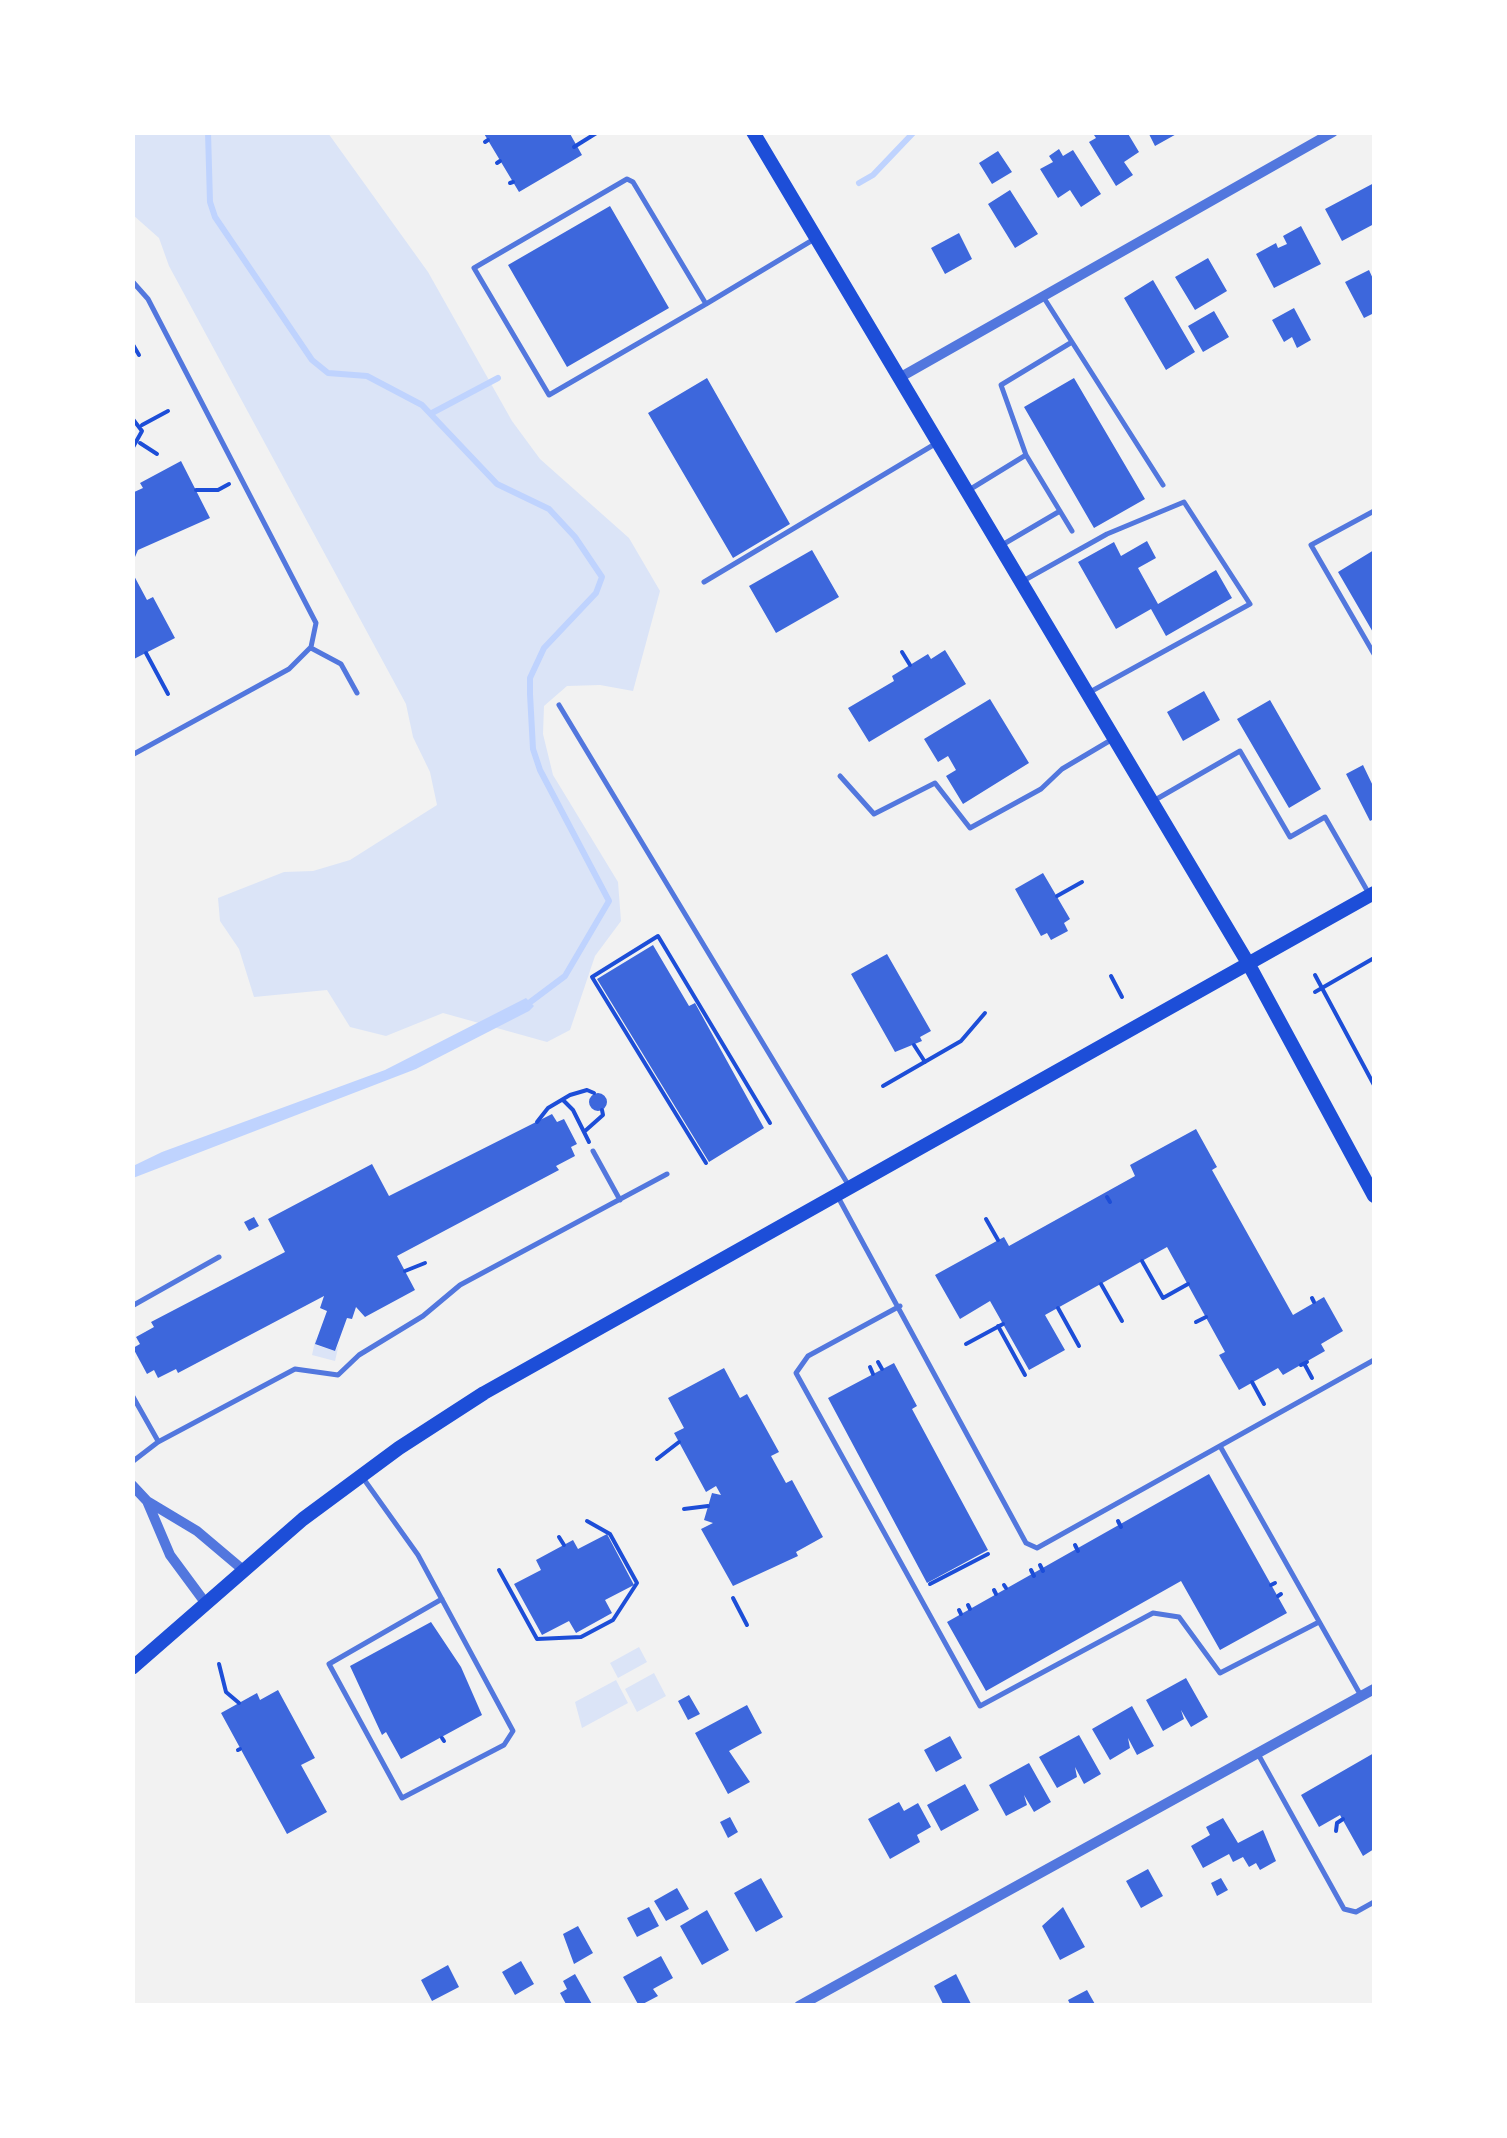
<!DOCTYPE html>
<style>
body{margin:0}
#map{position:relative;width:1507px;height:2138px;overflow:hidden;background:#f2f2f2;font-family:Inter,sans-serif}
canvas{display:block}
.frame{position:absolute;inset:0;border:135px solid #fff;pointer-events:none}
</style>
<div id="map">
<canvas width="1507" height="2138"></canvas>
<div class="frame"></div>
</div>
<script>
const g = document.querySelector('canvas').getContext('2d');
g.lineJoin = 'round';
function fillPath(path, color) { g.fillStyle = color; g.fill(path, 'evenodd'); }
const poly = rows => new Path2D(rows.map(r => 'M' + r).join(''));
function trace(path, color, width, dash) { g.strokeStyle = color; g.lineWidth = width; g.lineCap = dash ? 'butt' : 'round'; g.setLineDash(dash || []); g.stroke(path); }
fillPath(poly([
 [133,133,328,133,428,272,512,421,540,459,629,538,660,591,633,691,600,685,567,686,544,706,543,734,553,775,618,882,621,921,595,956,570,1030,547,1042,443,1013,386,1036,350,1027,327,990,254,997,239,949,220,921,218,898,284,872,313,871,350,860,437,805,430,772,413,737,406,704,169,266,159,238,133,215],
 [316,1337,316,1345,335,1351,339,1344,335,1361,312,1355],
 [639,1647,647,1662,618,1678,610,1663],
 [654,1673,666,1696,637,1712,625,1689],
 [616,1680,628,1703,582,1728,575,1702]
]), '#dbe4f7');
fillPath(poly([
 [526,998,534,1006,529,1011,416,1069,133,1178,133,1166,162,1152,385,1070]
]), '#bfd3fe');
trace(poly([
 [208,132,210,202,215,217,312,360,328,373,367,376,422,405,497,484,549,509,575,537,602,577,596,593,544,648,530,678,530,694,533,749,540,770,609,901,565,976,525,1006],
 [859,183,873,175,914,132],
 [432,413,498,378]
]), '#bfd3fe', 6);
fillPath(poly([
 [483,132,569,132,582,155,519,192],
 [1092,132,1127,132,1139,152,1124,162,1133,175,1116,186,1089,142,1096,138],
 [1148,132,1180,132,1155,146],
 [1059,149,1063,156,1073,150,1101,194,1081,207,1070,190,1058,198,1040,169,1053,162,1049,156],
 [998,151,1012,172,992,184,979,163],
 [1374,183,1374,224,1342,241,1325,209],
 [1010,190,1038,234,1015,248,988,204],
 [610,206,669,308,567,367,508,265],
 [1301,226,1321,264,1274,288,1256,254,1276,243,1278,248,1287,244,1283,236],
 [959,233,972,259,945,274,931,248],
 [1208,258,1227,291,1195,310,1175,277],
 [1369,270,1374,281,1374,313,1364,318,1345,282],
 [1153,280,1195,352,1166,370,1124,298],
 [1294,308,1311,340,1297,348,1292,337,1284,342,1272,320],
 [1214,311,1229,337,1203,352,1188,326],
 [707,378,790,524,733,558,648,413],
 [1074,378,1145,499,1094,528,1024,407],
 [181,461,210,518,138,550,132,564,132,493,143,488,140,483],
 [1147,541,1156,558,1138,568,1158,604,1216,570,1232,598,1166,636,1151,609,1116,629,1078,562,1114,542,1121,556],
 [812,550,839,597,776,633,749,586],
 [1374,550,1374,634,1338,572],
 [132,572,147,600,153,597,175,638,132,660],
 [945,650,966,684,869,742,848,708,894,681,892,676,928,654,931,659],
 [1204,691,1220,720,1183,741,1167,712],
 [990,699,1029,763,963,804,946,776,956,770,948,756,938,762,924,739],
 [1270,700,1321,789,1289,808,1237,719],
 [1363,765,1374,788,1374,819,1370,821,1346,774],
 [1043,873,1070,919,1064,923,1068,931,1051,940,1047,933,1041,936,1015,889],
 [653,945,689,1006,695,1003,764,1128,709,1162,597,979],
 [887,954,931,1031,920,1037,922,1041,895,1052,851,974],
 '589 1102a9 9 0 1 1 18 0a9 9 0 1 1-18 0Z',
 [552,1114,557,1122,564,1119,577,1144,571,1147,575,1156,556,1166,559,1170,397,1256,415,1290,365,1317,356,1307,352,1319,347,1318,335,1351,315,1344,327,1311,320,1308,324,1296,178,1373,176,1369,158,1378,154,1370,147,1374,133,1348,140,1344,136,1337,154,1327,151,1322,285,1252,268,1219,372,1164,389,1196],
 [1196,1129,1217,1167,1212,1170,1293,1315,1324,1297,1343,1331,1321,1344,1325,1351,1283,1375,1278,1368,1239,1390,1219,1355,1225,1352,1167,1247,1045,1315,1065,1350,1029,1370,990,1301,960,1319,935,1275,1004,1237,1009,1246,1135,1176,1130,1165],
 [254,1217,259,1226,249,1231,244,1222],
 [894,1363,917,1406,912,1409,988,1550,927,1583,828,1398],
 [724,1368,740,1398,747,1394,779,1452,771,1456,786,1483,792,1480,823,1537,796,1552,798,1556,733,1586,701,1529,713,1523,704,1520,712,1493,721,1495,716,1486,706,1492,674,1433,684,1428,668,1398],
 [1209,1474,1287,1613,1220,1650,1181,1581,986,1691,947,1622],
 [607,1534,634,1585,605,1600,612,1613,576,1633,569,1621,542,1635,514,1584,541,1570,536,1560,573,1540,578,1549],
 [431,1622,461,1667,482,1715,401,1759,386,1732,382,1735,350,1666],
 [1186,1678,1208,1717,1191,1727,1181,1710,1184,1719,1163,1731,1146,1700],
 [278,1690,315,1758,301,1765,327,1812,287,1834,221,1713,257,1693,260,1700],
 [689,1695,700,1714,688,1720,678,1701],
 [747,1705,762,1733,729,1751,750,1782,728,1794,695,1733],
 [1132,1706,1154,1746,1137,1755,1128,1738,1130,1748,1110,1760,1092,1729],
 [1079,1735,1101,1774,1084,1784,1075,1767,1077,1777,1057,1788,1039,1757],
 [950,1736,962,1758,936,1772,924,1750],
 [1374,1753,1374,1849,1363,1856,1340,1815,1319,1827,1301,1795],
 [1029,1763,1051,1802,1034,1812,1024,1795,1027,1805,1006,1816,989,1785],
 [965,1784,979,1810,941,1831,927,1805],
 [899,1802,904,1811,918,1803,931,1827,917,1835,920,1842,890,1859,868,1819],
 [730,1817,738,1832,728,1838,720,1822],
 [1223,1818,1238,1843,1263,1830,1276,1861,1260,1870,1256,1863,1249,1867,1243,1857,1233,1862,1229,1854,1203,1868,1191,1846,1210,1835,1206,1827],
 [1148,1869,1163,1896,1141,1908,1126,1881],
 [761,1878,783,1917,756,1932,734,1893],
 [1221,1878,1228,1890,1217,1896,1211,1883],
 [677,1888,689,1909,666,1921,654,1901],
 [649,1907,659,1926,637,1937,627,1918],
 [1063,1907,1085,1947,1060,1960,1042,1926],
 [707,1910,729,1950,702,1965,680,1926],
 [578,1926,593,1953,574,1964,563,1934],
 [661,1956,673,1978,653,1989,658,1996,639,2006,623,1977],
 [521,1961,534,1984,515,1995,502,1972],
 [448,1965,459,1987,432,2001,421,1980],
 [575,1974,593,2006,567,2006,560,1993,567,1989,563,1981],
 [956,1974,972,2006,944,2006,934,1986],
 [1087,1990,1096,2006,1071,2006,1068,2000]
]), '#3d67dc');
trace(poly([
 [485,142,488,140],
 [574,147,598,132],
 [497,163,500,161],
 [510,183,513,182],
 [132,343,139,355],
 [132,418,142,431,132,449],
 [142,425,168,411],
 [140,443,157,454],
 [196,490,218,490,229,484],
 [902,652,910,665],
 [146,653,168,694],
 [1057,896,1082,882],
 [1315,975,1374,1085],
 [1111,976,1122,997],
 [1315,992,1374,958],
 [914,1045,925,1062],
 [883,1086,961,1041,985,1013],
 [563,1100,573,1110,589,1142],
 [537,1122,548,1108,570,1095,587,1090,594,1093],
 [585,1131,603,1115,602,1110],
 [706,1163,592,977,658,936,770,1123],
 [1107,1197,1110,1202],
 [986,1219,998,1240],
 [1142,1261,1163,1298,1188,1284],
 [405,1271,425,1263],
 [1101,1284,1122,1321],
 [1312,1298,1314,1302],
 [1058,1308,1079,1346],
 [1196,1322,1206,1317],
 [998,1326,1025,1375],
 [966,1344,1003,1324],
 [878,1362,882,1369],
 [1301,1365,1307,1362],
 [1305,1365,1312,1378],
 [870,1367,873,1374],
 [1252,1382,1264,1404],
 [657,1459,679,1442],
 [684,1509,708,1506],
 [1118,1521,1121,1527],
 [559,1537,564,1545],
 [1075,1545,1078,1551],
 [1040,1565,1043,1571],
 [499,1570,537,1639,581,1637,613,1620,637,1583,610,1534,587,1521],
 [1031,1570,1034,1576],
 [930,1584,988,1554],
 [1004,1585,1006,1588],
 [1271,1585,1275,1583],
 [994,1590,996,1594],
 [1278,1596,1281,1594],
 [733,1598,747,1625],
 [968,1605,970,1609],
 [959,1610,961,1614],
 [219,1664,226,1692,239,1703],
 [442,1738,444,1741],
 [238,1750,240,1749],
 [1336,1831,1337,1823,1343,1819]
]), '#1d4ed8', 4);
trace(poly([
 [132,281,148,299,316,623,311,647,289,669,132,755],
 [1044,298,1163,485],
 [706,304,549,395,474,268,627,179,633,182,706,304,816,238],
 [1026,455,1072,531],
 [969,490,1026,455,1001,385,1072,342],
 [1374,511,1311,545,1374,654],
 [1002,545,1060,511],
 [1023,581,1107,534,1184,502,1250,604,1090,692],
 [704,582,935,444],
 [311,648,341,664,357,693],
 [559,705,849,1186],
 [840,776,874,814,935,783,970,828,1041,789,1062,769,1111,740],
 [1155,800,1240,751,1290,837,1325,817,1368,892],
 [593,1151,620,1200],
 [838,1197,1026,1543,1037,1548,1374,1360],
 [132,1306,219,1257],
 [900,1306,808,1356,796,1373,980,1706,1153,1613,1179,1617,1220,1673,1319,1622],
 [132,1395,158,1441],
 [1220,1446,1360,1694],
 [132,1462,158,1442,295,1369,338,1375,359,1355,423,1316,460,1285,667,1174],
 [363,1478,418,1555,513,1731,504,1745,402,1798,329,1664,442,1599],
 [1258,1754,1344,1909,1356,1912,1374,1902]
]), '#5277de', 5);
trace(poly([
 [899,378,1333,132],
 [132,1485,147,1501,197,1531,242,1569],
 [147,1501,170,1555,204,1601],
 [799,2006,1374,1689]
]), '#5277de', 10);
trace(poly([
 [753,132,1248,963,1374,1196],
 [132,1668,303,1519,399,1448,484,1393,1374,893]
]), '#1d4ed8', 14);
</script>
